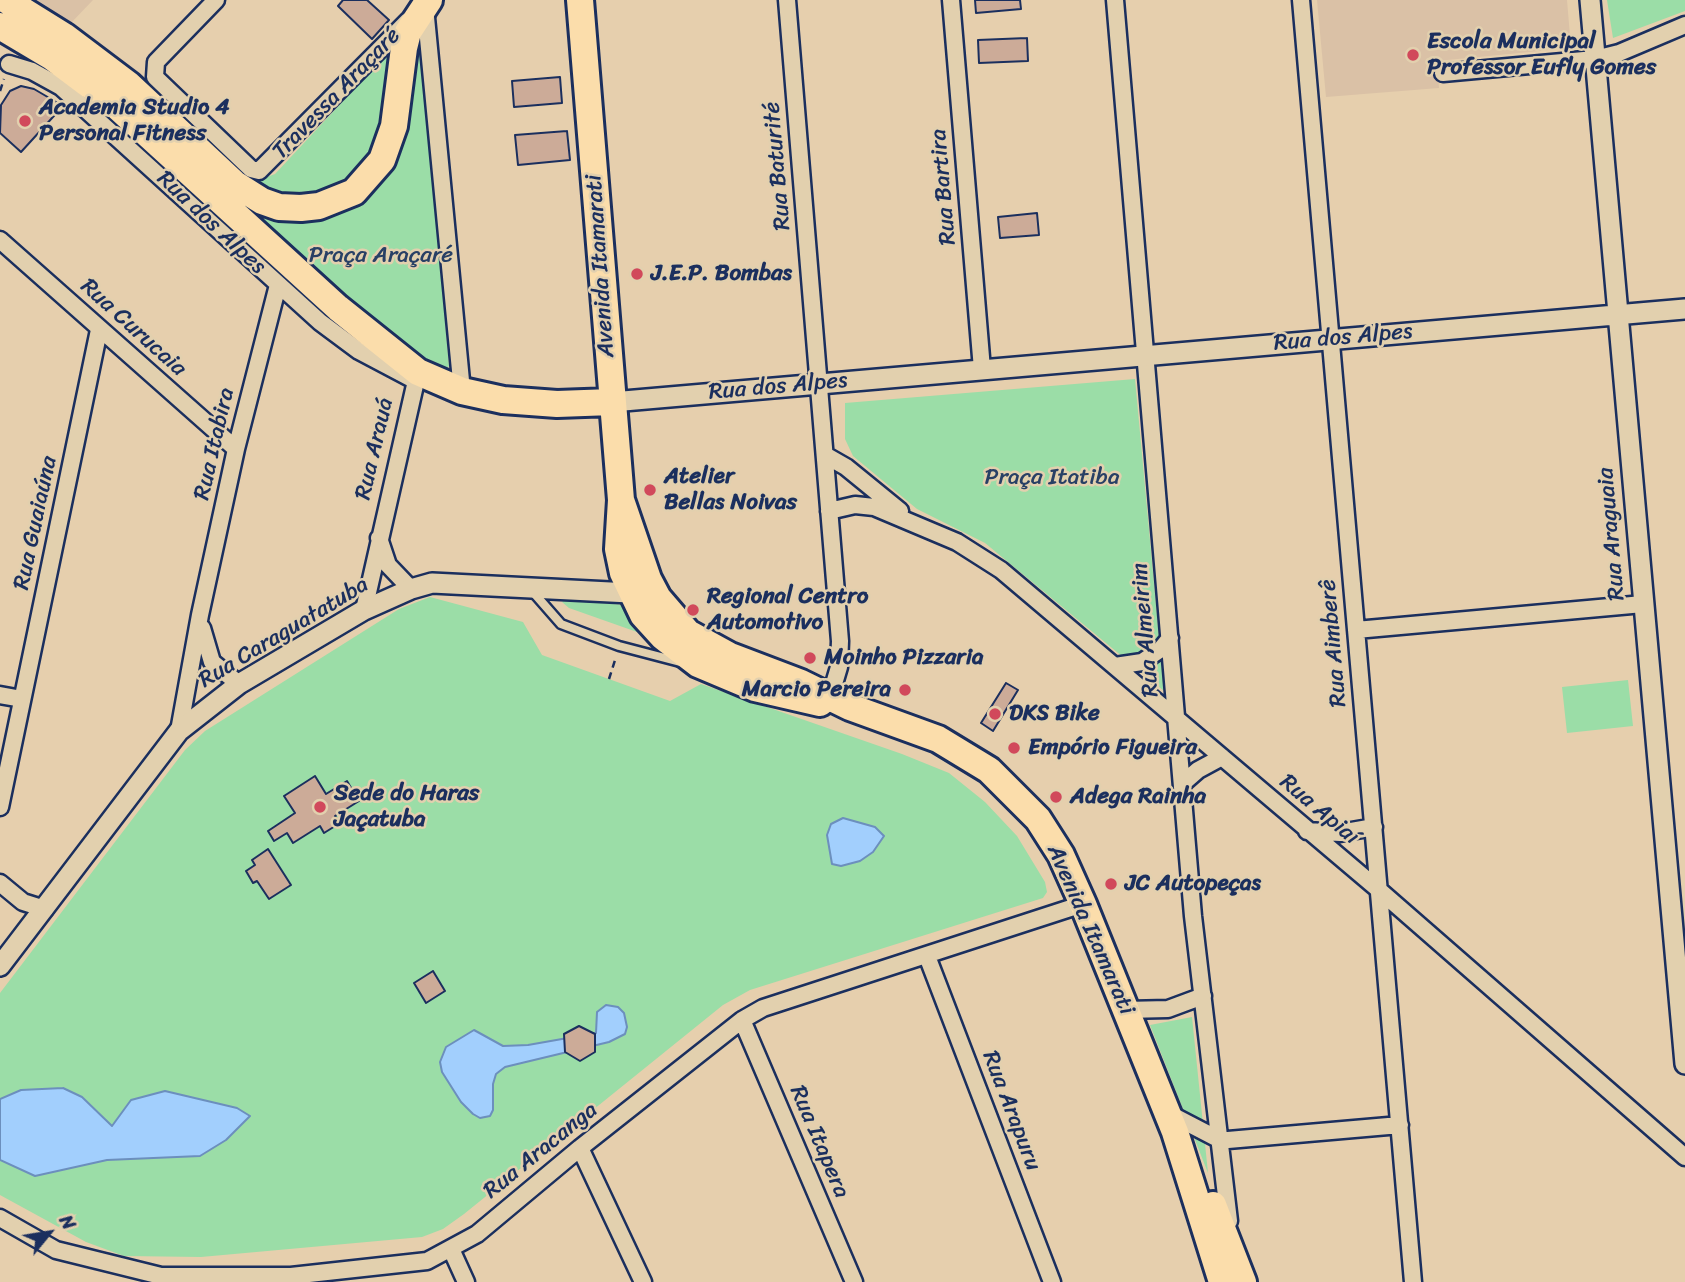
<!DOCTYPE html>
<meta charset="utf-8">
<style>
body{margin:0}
#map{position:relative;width:1685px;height:1282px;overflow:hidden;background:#e6cfad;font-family:Sriracha,sans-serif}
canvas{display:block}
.north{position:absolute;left:14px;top:1198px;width:70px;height:70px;-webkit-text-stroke:5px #e2d0ae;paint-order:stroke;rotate:60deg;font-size:19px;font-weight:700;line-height:28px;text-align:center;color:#1b2f5e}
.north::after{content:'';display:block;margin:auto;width:24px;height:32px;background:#1b2f5e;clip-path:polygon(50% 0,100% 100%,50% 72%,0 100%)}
</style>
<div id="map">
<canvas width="1685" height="1282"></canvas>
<div class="north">N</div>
</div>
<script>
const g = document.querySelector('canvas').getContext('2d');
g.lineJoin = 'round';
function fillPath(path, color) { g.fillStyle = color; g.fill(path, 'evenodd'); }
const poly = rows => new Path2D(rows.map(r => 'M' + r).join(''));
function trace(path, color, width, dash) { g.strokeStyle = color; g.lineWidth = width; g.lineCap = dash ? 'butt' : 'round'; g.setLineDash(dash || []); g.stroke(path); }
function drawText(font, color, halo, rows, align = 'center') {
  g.font = font + ' Sriracha,sans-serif'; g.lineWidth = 5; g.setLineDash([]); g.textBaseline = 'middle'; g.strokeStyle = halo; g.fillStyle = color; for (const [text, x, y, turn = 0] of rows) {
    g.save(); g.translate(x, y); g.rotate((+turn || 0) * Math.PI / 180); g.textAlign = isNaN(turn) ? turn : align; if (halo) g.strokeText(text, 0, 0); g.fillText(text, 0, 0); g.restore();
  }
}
fillPath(poly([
 [23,0,93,0,70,24],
 [1317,0,1567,0,1571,48,1437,61,1439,88,1326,97]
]), '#dac1a6');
fillPath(poly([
 [1607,0,1685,0,1685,11,1613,38],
 [417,46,421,49,449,366,446,369,425,361,388,340,231,194,353,204],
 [387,54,391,54,378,149,349,183,302,199,261,190,241,172,259,180,275,174],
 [1135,379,1164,691,985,543,917,509,853,456,845,439,845,403],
 [430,597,523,622,542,655,670,701,701,684,902,754,949,773,985,802,1017,836,1045,882,1047,892,1043,898,750,990,723,1005,464,1214,443,1229,422,1237,201,1257,124,1256,86,1242,0,1195,0,993,185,750,205,731,399,609],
 [564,600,626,605,654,638,569,608,562,602],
 [1628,680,1633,726,1567,733,1562,687],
 [1192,1017,1208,1173,1150,1025]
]), '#9bdda7');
const water = poly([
 [843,818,875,827,884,836,873,852,860,861,841,866,832,864,827,835,831,824,843,818],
 [606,1005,618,1007,624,1013,627,1027,625,1034,609,1042,505,1067,496,1074,493,1084,493,1110,490,1116,480,1118,473,1114,461,1102,442,1072,440,1062,446,1047,474,1030,503,1046,528,1045,596,1033,597,1012,606,1005],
 [63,1088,82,1097,112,1126,131,1100,165,1091,237,1108,250,1116,226,1140,200,1156,107,1160,35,1176,0,1160,0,1099,21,1090,63,1088]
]);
fillPath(water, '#a2cffd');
trace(water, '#6c8fbd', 2);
const building = poly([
 [343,0,367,0,389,20,372,39,338,6,343,0],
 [975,0,1020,0,1021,9,976,13,975,0],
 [1027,38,1028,61,979,63,978,40,1027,38],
 [560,77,562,103,514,107,512,81,560,77],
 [21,86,34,89,63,106,21,152,0,133,1,105,10,91,21,86],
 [567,131,570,160,518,165,515,135,567,131],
 [1037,213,1039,235,1000,238,998,217,1037,213],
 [1006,683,1018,690,993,731,981,723,1006,683],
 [315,776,326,794,347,781,359,801,335,816,340,823,324,833,320,826,293,843,287,833,274,841,268,831,295,813,284,796,315,776],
 [268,849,291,885,269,899,257,881,253,883,246,871,255,865,252,860,268,849],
 [433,971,445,991,426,1003,414,983,433,971],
 [579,1026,595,1034,595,1052,580,1061,565,1052,564,1034,579,1026]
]);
fillPath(building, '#ccab98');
trace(building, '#1b2f5e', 2);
const service = poly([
 [533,592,561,624,619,646,684,663]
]);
const minor = poly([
 [216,0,156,62,155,77,251,169,259,171,408,21],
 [787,0,840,641,839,667,828,704],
 [951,0,982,369],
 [1115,0,1193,916,1229,1221],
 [1301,0,1413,1282],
 [425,7,462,391],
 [9,64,32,71,61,87,320,322,359,351,412,379],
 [1443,73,1595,59,1619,53,1685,25],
 [0,240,236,449],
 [825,455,846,467,900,511],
 [829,511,855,505,874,507,957,542,1001,570,1379,890,1685,1157],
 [379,538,388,565,411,589],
 [364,610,418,372],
 [202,628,212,662,239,684],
 [1356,630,1643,604],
 [1115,666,1142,662,1161,649,1170,638],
 [0,695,22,699],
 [179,731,200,615,236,449,278,285],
 [1182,784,1198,770,1222,757],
 [0,807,99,330],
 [1307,831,1340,833,1374,827],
 [0,883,23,902,45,909],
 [927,956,1052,1282],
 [1125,1010,1168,1009,1203,996],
 [742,1020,854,1282],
 [1168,1113,1218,1139,1228,1140,1400,1125],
 [580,1148,643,1282],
 [0,1218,56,1250,161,1276,291,1276,427,1261,477,1234,580,1148,742,1020,763,1008,1083,904],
 [451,1249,466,1282]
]);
const tertiary = poly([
 [1590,0,1685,1064],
 [612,402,1685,309],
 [0,966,179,731,239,684,364,610,411,589,432,583,630,593]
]);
const primary = poly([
 [6,0,64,36,129,85,235,184,262,201,279,207,301,208,319,206,354,192,382,160,394,126,404,48,408,32,429,0],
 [580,0,621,500,618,549,623,573,643,615,663,637,698,664,755,688,820,703],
 [0,26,52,57,112,102,338,308,418,372,462,391,503,400,557,404,612,402],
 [621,500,648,579,658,598,688,633,730,656,801,683,850,707,938,739,989,770,1038,819,1061,855,1083,904,1175,1132,1222,1282],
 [1213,1205,1243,1282]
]);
trace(service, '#1b2f5e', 13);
trace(minor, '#1b2f5e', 21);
trace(tertiary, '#1b2f5e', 24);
trace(primary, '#1b2f5e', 32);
trace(poly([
 [0,91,4,79],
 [609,679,616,657]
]), '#1b2f5e', 2.5, [7, 5]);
trace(service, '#e2d0ae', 8);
trace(minor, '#e2d0ae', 16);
trace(tertiary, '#e2d0ae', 19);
trace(primary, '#fbddab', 26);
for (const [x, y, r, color] of [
 [1413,55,7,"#d1495b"],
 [25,121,7,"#d1495b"],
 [637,274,7,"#d1495b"],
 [650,490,7,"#d1495b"],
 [693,610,7,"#d1495b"],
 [810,658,7,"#d1495b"],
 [905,690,7,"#d1495b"],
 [995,714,7,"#d1495b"],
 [1014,748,7,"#d1495b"],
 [1056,797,7,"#d1495b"],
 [320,807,7,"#d1495b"],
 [1111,884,7,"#d1495b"]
]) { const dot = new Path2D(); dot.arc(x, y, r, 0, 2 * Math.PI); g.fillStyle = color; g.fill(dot); trace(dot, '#e2d0ae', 2.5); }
drawText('bold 23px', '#1b2f5e', '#e2d0ae', [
 ["Escola Municipal",1427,42],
 ["Professor Eufly Gomes",1427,68],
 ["Academia Studio 4",39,108],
 ["Personal Fitness",39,134],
 ["J.E.P. Bombas",651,274],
 ["Atelier",664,477],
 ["Bellas Noivas",664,503],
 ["Regional Centro",707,597],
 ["Automotivo",707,623],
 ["Moinho Pizzaria",824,658],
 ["Marcio Pereira",891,690,"right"],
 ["DKS Bike",1009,714],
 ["Empório Figueira",1028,748],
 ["Sede do Haras",334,794],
 ["Jaçatuba",334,820],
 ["Adega Rainha",1070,797],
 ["JC Autopeças",1125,884]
], 'left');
drawText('23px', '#1b2f5e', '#e2d0ae', [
 ["Travessa Araçaré",337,94,-46],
 ["Rua Baturité",778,166,-95],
 ["Rua Bartira",944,187,-95],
 ["Rua dos Alpes",211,223,43],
 ["Avenida Itamarati",601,266,-94],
 ["Rua Curucaia",133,328,42],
 ["Rua dos Alpes",1343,338,-5],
 ["Rua dos Alpes",778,387,-5],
 ["Rua Itabira",215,444,-77],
 ["Rua Arauá",375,449,-77],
 ["Rua Guaiaúna",36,523,-78],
 ["Rua Araguaia",1612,534,-95],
 ["Rua Almeirim",1146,630,-95],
 ["Rua Caraguatatuba",284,633,-31],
 ["Rua Aimberê",1334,643,-95],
 ["Rua Apiaí",1319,810,40],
 ["Avenida Itamarati",1090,930,66],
 ["Rua Arapuru",1011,1111,69],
 ["Rua Itapera",819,1142,67],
 ["Rua Aracanga",541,1151,-39]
]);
drawText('23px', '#284065', '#e2d0ae', [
 ["Praça Araçaré",381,256],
 ["Praça Itatiba",1052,478]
]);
</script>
